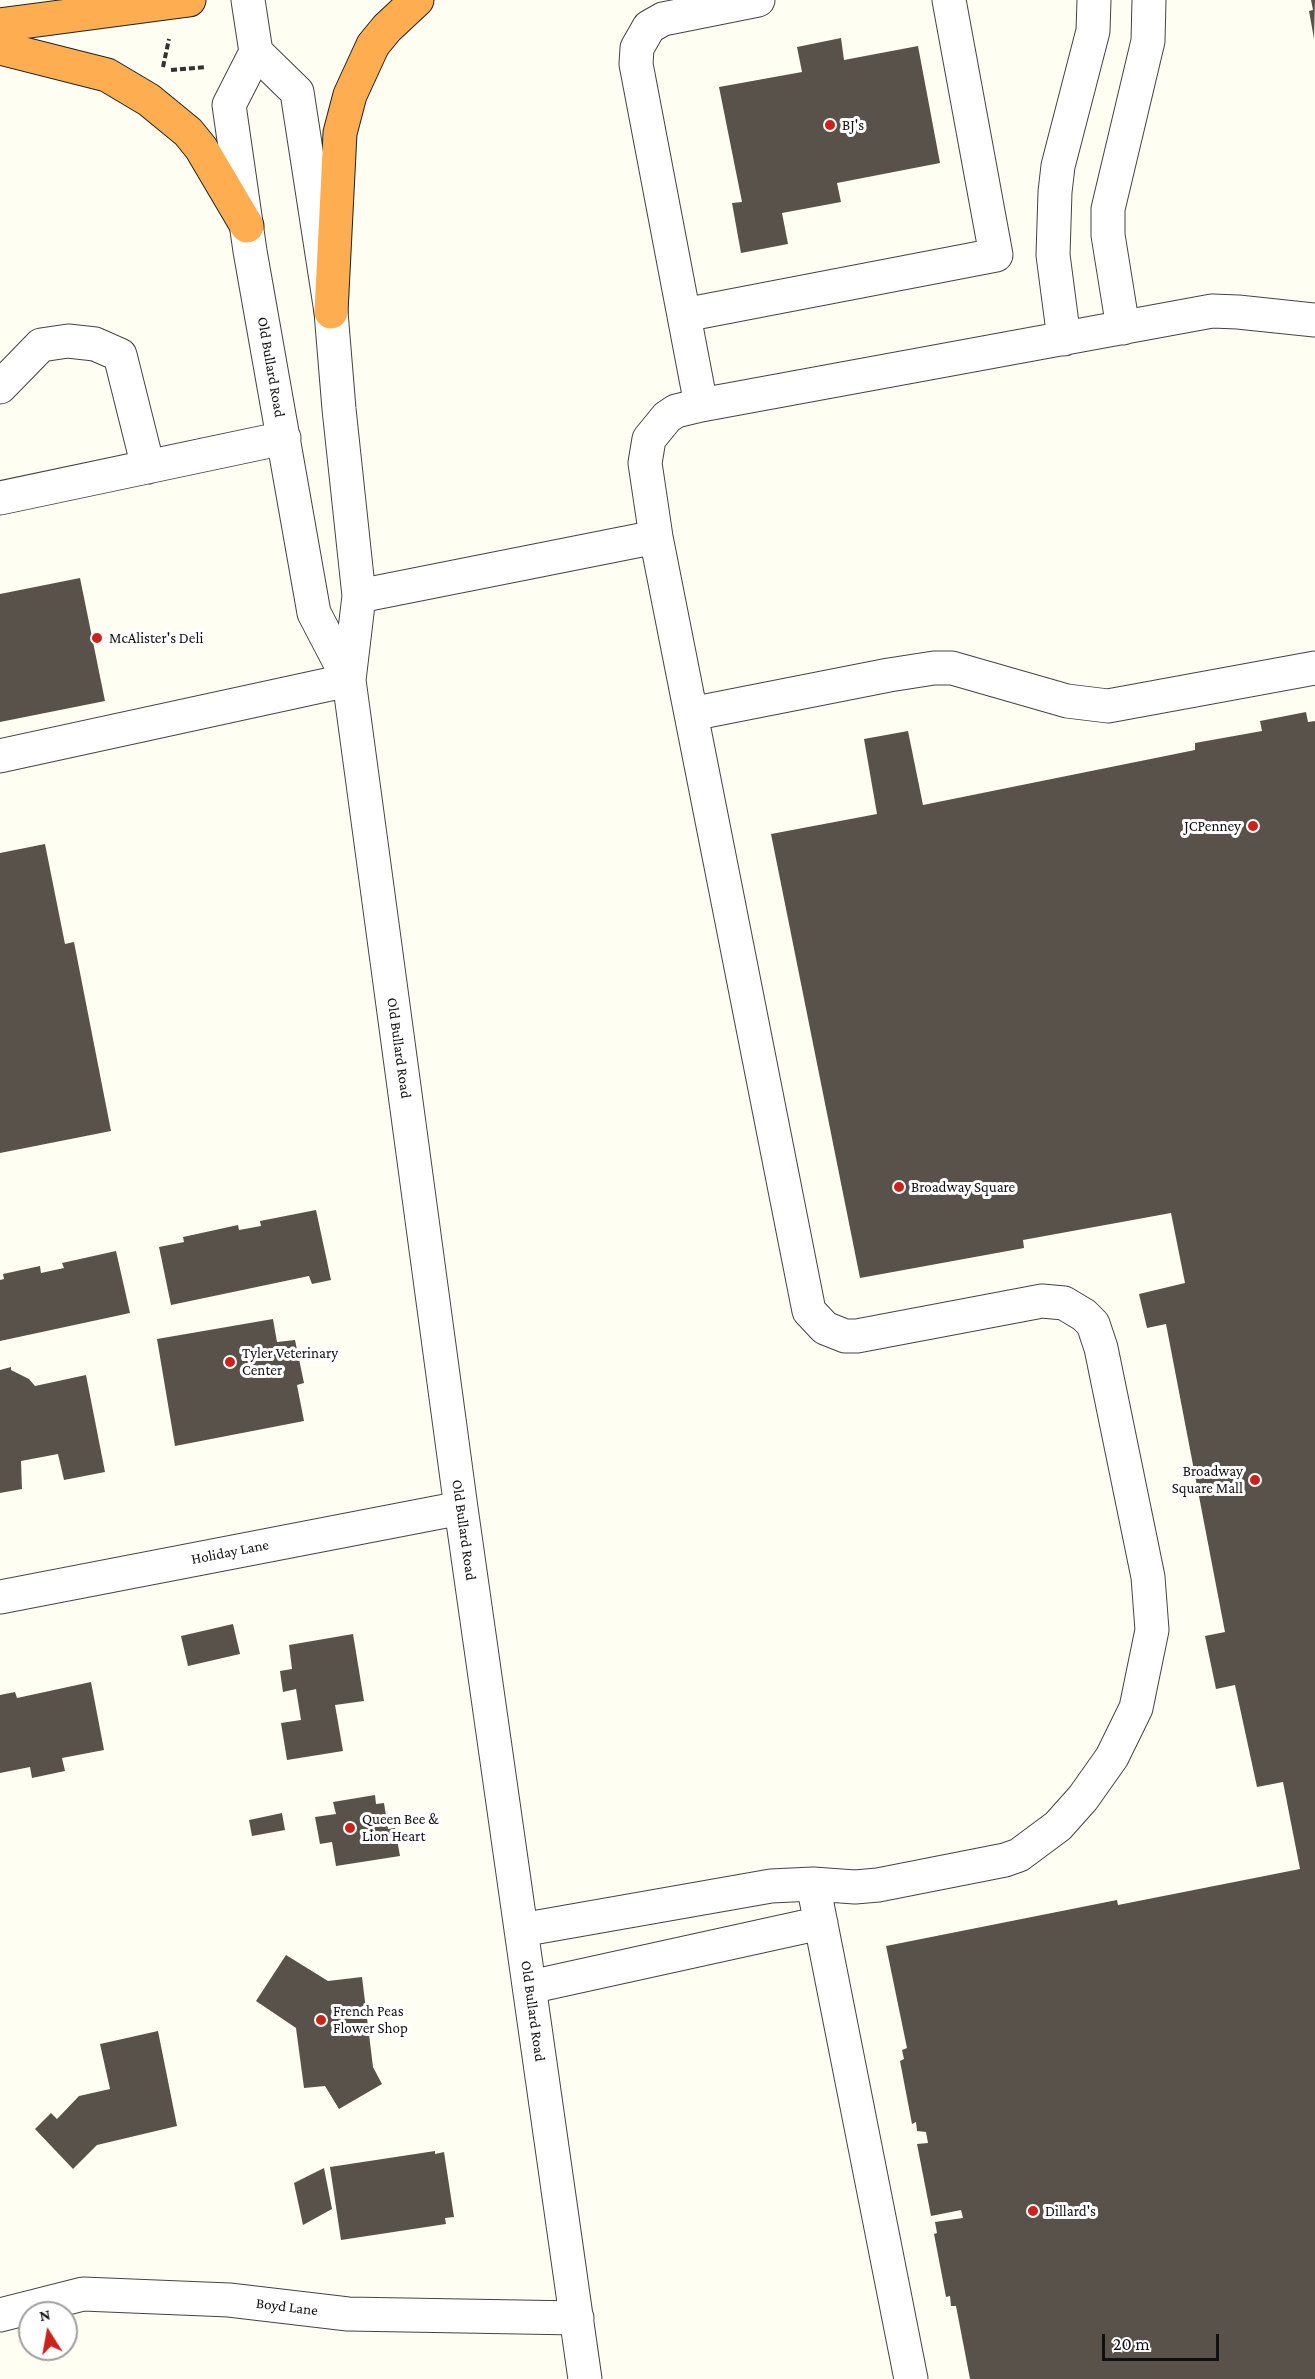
<!DOCTYPE html>
<style>
body{margin:0}
#map{position:relative;width:1315px;height:2379px;overflow:hidden;background:#fffef3;font-family:"Crimson Pro",serif}
canvas{display:block}
.north{position:absolute;left:18px;top:2301px;width:60px;height:60px;box-sizing:border-box;background:#fff;border:2px solid #9f9f9f;border-radius:50%;rotate:349deg;font-size:16px;font-weight:700;line-height:24px;text-align:center;color:#101010}
.north::after{content:'';display:block;margin:auto;width:21px;height:27px;background:#cc221c;clip-path:polygon(50% 0,100% 100%,50% 72%,0 100%)}
.scale{position:absolute;left:1102px;top:2334px;width:117px;height:27px;box-sizing:border-box;border:3px solid #101010;border-top:0;padding-left:8px;font-size:18px;line-height:21px;white-space:nowrap;color:#101010;-webkit-text-stroke:4px #fff;paint-order:stroke}
</style>
<div id="map">
<canvas width="1315" height="2379"></canvas>
<div class="north">N</div>
<div class="scale">20 m</div>
</div>
<script>
const g = document.querySelector('canvas').getContext('2d');
g.lineJoin = 'round';
function fillPath(path, color) { g.fillStyle = color; g.fill(path, 'evenodd'); }
const poly = rows => new Path2D(rows.map(r => 'M' + r).join(''));
function trace(path, color, width, dash) { g.strokeStyle = color; g.lineWidth = width; g.lineCap = dash ? 'butt' : 'round'; g.setLineDash(dash || []); g.stroke(path); }
function drawText(font, color, halo, rows, align = 'center') {
  g.font = font + ' "Crimson Pro",serif'; g.lineWidth = 6; g.setLineDash([]); g.textBaseline = 'middle'; g.strokeStyle = halo; g.fillStyle = color; for (const [text, x, y, turn = 0] of rows) {
    g.save(); g.translate(x, y); g.rotate((+turn || 0) * Math.PI / 180); g.textAlign = isNaN(turn) ? turn : align; if (halo) g.strokeText(text, 0, 0); g.fillText(text, 0, 0); g.restore();
  }
}
fillPath(poly([
 [1311,0,1315,0,1314,39,1309,11,1313,10],
 [841,38,844,60,918,46,940,163,837,183,841,202,782,213,788,244,741,253,732,203,742,202,719,87,802,72,797,47],
 [80,578,105,701,0,722,0,594],
 [1306,712,1308,722,1315,721,1315,2379,970,2379,956,2306,951,2306,950,2296,946,2297,934,2234,937,2233,935,2222,963,2218,961,2210,931,2216,917,2144,928,2143,926,2132,917,2131,916,2122,912,2124,900,2061,904,2059,902,2050,907,2048,886,1946,1117,1900,1118,1905,1300,1869,1283,1782,1257,1787,1235,1685,1216,1689,1205,1636,1225,1632,1166,1324,1147,1328,1139,1294,1185,1283,1171,1213,1023,1240,1024,1248,860,1278,771,834,877,814,864,739,908,731,923,805,1195,750,1195,743,1262,731,1260,721],
 [45,844,65,944,74,942,111,1131,0,1153,0,853],
 [316,1210,331,1280,312,1284,309,1276,171,1305,159,1247,184,1242,183,1237,238,1225,239,1230,261,1226,260,1221],
 [116,1251,130,1313,0,1341,0,1280,4,1279,3,1274,40,1266,41,1273,64,1268,62,1263],
 [273,1319,277,1342,295,1340,304,1383,297,1385,304,1421,175,1446,157,1339],
 [11,1367,11,1370,29,1379,35,1386,86,1375,105,1472,64,1480,58,1454,21,1461,22,1489,0,1493,0,1370],
 [233,1624,240,1654,188,1666,181,1636],
 [353,1634,364,1701,335,1705,343,1751,287,1760,281,1723,301,1720,296,1689,283,1692,280,1671,292,1669,289,1645],
 [91,1682,104,1750,62,1758,65,1771,32,1778,30,1767,0,1773,0,1695,15,1692,17,1698],
 [375,1795,376,1804,384,1803,388,1829,395,1828,400,1856,336,1866,332,1842,320,1844,315,1817,336,1814,333,1802],
 [282,1813,285,1830,252,1836,249,1820],
 [286,1955,328,1981,362,1977,373,2067,382,2084,339,2109,325,2086,304,2088,296,2028,256,2001],
 [158,2031,177,2126,97,2145,73,2169,35,2129,51,2113,57,2119,79,2096,110,2089,100,2044],
 [435,2151,435,2154,444,2152,454,2217,445,2218,446,2224,341,2240,330,2167],
 [324,2168,332,2209,303,2225,294,2183]
]), '#59524b');
const minor = poly([
 [248,0,256,52,229,105,250,251,314,613,349,680],
 [256,52,297,92,331,312,339,409,359,596,349,680,461,1508,585,2379],
 [684,315,996,255,949,0],
 [1123,328,1108,235,1108,209,1148,41,1149,0],
 [1064,339,1053,255,1055,192,1058,166,1093,31,1094,0],
 [0,387,41,345,68,341,95,344,120,355,148,467],
 [701,405,636,64,637,48,649,27,663,19,758,0],
 [0,498,284,438],
 [359,596,656,537],
 [691,714,889,675,934,668,952,668,1067,701,1108,706,1315,668],
 [0,756,349,680],
 [0,1597,461,1508],
 [813,1884,911,2379],
 [521,1930,771,1886,813,1884,855,1887,878,1885,1005,1860,1019,1855,1058,1826,1083,1798,1112,1757,1136,1708,1152,1630,1148,1577,1101,1348,1093,1324,1084,1315,1064,1303,1042,1301,857,1336,845,1336,825,1328,809,1311,656,537,645,463,649,439,667,417,676,411,701,405,1212,311,1238,312,1315,320],
 [530,1987,821,1923],
 [0,2315,83,2294,229,2300,348,2314,577,2318]
]);
const highway = poly([
 [0,25,189,0],
 [0,48,107,75,149,100,188,132,201,148,247,226],
 [331,312,340,133,350,95,373,45,387,28,417,0]
]);
trace(minor, '#434343', 35);
trace(highway, '#212121', 35);
trace(poly([
 [163,67,169,39],
 [171,70,206,67]
]), '#323232', 4, [6, 3]);
trace(minor, '#fff', 33);
trace(highway, '#feae51', 33);
for (const [x, y, r, color] of [
 [830,125,6,"#cc221c"],
 [97,638,6,"#cc221c"],
 [1253,826,6,"#cc221c"],
 [899,1187,6,"#cc221c"],
 [230,1362,6,"#cc221c"],
 [1255,1480,6,"#cc221c"],
 [350,1828,6,"#cc221c"],
 [321,2020,6,"#cc221c"],
 [1033,2211,6,"#cc221c"]
]) { const dot = new Path2D(); dot.arc(x, y, r, 0, 2 * Math.PI); g.fillStyle = color; g.fill(dot); trace(dot, '#fff', 2); }
drawText('15px', '#101010', '#fff', [
 ["BJ's",842,125],
 ["McAlister's Deli",109,638],
 ["JCPenney",1241,826,"right"],
 ["Broadway Square",911,1187],
 ["Tyler Veterinary",242,1353],
 ["Center",242,1370],
 ["Broadway",1243,1471,"right"],
 ["Square Mall",1243,1488,"right"],
 ["Queen Bee &",362,1819],
 ["Lion Heart",362,1836],
 ["French Peas",333,2011],
 ["Flower Shop",333,2028],
 ["Dillard's",1045,2211]
], 'left');
drawText('15px', '#101010', '#fff', [
 ["Old Bullard Road",271,367,80],
 ["Old Bullard Road",399,1048,82],
 ["Old Bullard Road",464,1530,82],
 ["Holiday Lane",230,1552,-11],
 ["Old Bullard Road",533,2011,82],
 ["Boyd Lane",287,2307,7]
]);
</script>
